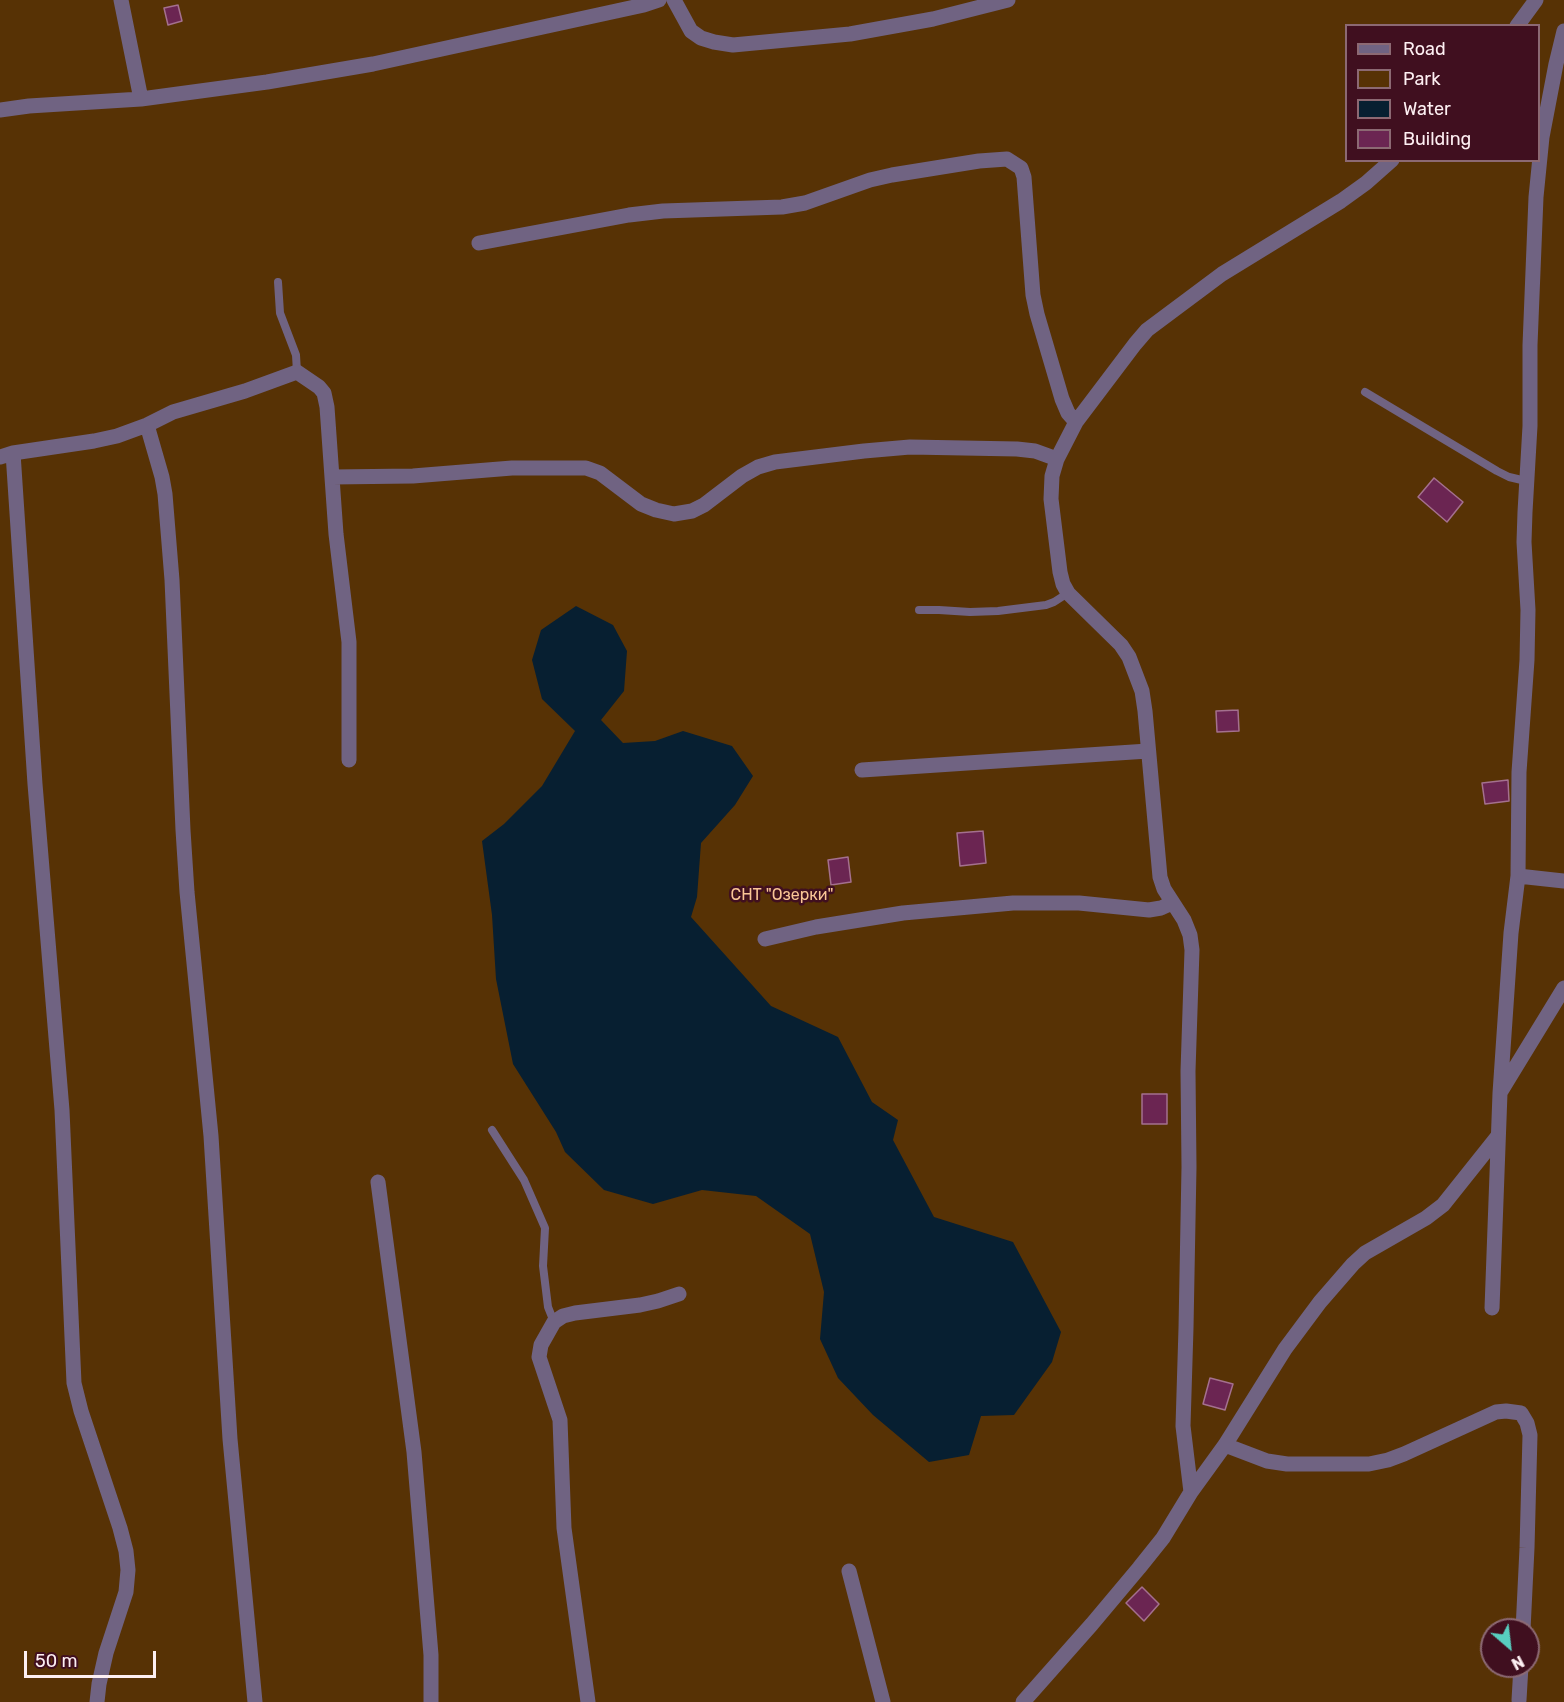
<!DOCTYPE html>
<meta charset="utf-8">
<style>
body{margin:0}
#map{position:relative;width:1564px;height:1702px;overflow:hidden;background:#4c1a29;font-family:Rubik,sans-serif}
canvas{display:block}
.legend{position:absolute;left:1345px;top:24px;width:195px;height:138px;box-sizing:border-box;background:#400f1f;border:2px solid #8c6973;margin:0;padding:8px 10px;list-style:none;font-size:18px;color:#fdeff2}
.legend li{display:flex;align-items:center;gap:12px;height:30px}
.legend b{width:30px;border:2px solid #8c6973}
.north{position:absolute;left:1480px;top:1618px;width:60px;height:60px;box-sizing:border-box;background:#400f1f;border:2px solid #8c6973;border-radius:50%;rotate:152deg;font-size:16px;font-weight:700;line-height:24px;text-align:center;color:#fdeff2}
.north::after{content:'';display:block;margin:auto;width:21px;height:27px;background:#58cebf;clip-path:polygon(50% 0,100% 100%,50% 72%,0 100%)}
.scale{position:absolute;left:24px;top:1651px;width:132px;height:27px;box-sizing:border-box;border:3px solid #fdeff2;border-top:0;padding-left:8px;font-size:18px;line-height:21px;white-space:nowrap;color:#fdeff2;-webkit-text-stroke:4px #400f1f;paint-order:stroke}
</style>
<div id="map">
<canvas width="1564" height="1702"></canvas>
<ul class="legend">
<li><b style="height:8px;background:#706382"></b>Road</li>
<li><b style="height:16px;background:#573205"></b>Park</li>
<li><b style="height:16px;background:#071f31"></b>Water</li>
<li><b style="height:16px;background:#6b2552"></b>Building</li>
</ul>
<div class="north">N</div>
<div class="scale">50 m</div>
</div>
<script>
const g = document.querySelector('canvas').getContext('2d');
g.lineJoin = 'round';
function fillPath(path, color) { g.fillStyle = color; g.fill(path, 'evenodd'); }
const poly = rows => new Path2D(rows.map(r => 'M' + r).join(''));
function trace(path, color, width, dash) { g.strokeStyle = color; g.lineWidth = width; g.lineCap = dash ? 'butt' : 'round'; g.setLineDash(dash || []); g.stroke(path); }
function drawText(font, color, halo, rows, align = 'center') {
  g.font = font + ' Rubik,sans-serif'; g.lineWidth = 5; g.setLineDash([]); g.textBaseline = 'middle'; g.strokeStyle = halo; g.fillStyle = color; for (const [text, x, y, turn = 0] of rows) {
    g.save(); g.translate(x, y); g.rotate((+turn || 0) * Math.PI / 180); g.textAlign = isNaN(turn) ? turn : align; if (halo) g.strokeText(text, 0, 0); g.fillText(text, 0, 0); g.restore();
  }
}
fillPath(poly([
 [0,0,1564,0,1564,1702,0,1702],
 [1346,26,1538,26,1538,160,1346,160],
 [1492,1630,1528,1630,1528,1666,1492,1666]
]), '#573205');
fillPath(poly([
 [576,606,613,625,627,651,624,691,601,720,623,743,655,741,683,731,732,746,753,776,735,805,701,843,697,897,691,917,771,1006,838,1037,872,1102,898,1120,893,1140,934,1217,1013,1242,1061,1332,1052,1362,1014,1415,981,1416,969,1455,929,1462,873,1415,838,1378,820,1339,824,1292,810,1234,756,1196,702,1190,653,1204,604,1190,565,1152,556,1132,513,1064,496,979,492,915,482,841,504,824,542,786,575,731,542,699,532,660,541,630]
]), '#071f31');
const building = poly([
 [178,5,182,21,168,25,164,8,178,5],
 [1434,478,1463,502,1447,522,1418,497,1434,478],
 [1238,710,1239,731,1217,732,1216,711,1238,710],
 [1508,780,1509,801,1485,804,1482,783,1508,780],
 [983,831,986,863,960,866,957,833,983,831],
 [848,857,851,882,831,885,828,860,848,857],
 [1142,1094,1167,1094,1167,1124,1142,1124,1142,1094],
 [1210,1378,1233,1384,1225,1410,1203,1404,1210,1378],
 [1142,1587,1159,1604,1144,1621,1126,1603,1142,1587]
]);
fillPath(building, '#6b2552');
trace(building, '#a4708e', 1.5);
trace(poly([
 [278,282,280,313,296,355,297,372],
 [1365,392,1497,471,1509,477,1526,481],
 [919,610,939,610,970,612,998,611,1046,605,1054,602,1068,593],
 [492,1130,524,1180,545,1228,543,1266,548,1307,554,1322]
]), '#706382', 8);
trace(poly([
 [121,0,141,99],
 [674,0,691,31,701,38,714,42,733,45,850,34,933,19,1008,0],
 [1517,26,1536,0],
 [0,110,29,106,141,99,267,82,373,64,644,5,659,0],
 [479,243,629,215,663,211,782,207,805,203,870,180,892,175,979,161,1007,159,1021,168,1024,177,1033,295,1037,314,1062,399,1068,413,1076,422],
 [147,425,162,477,165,494,172,580,183,830,187,892,211,1136,230,1439,255,1702],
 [13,453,35,784,62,1110,74,1383,81,1411,120,1528,126,1551,128,1570,126,1592,106,1653,99,1684,97,1702],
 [0,457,13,453,94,441,117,436,147,425,173,412,245,391,297,372,319,387,324,393,327,407,336,534,349,642,349,760],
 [332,477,413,476,512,468,586,468,600,473,641,504,656,510,674,514,692,511,704,505,742,476,758,467,775,462,864,451,910,447,1017,449,1035,451,1057,459],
 [862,770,1148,751],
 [1518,876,1564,881],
 [765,939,816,927,903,913,1013,903,1079,903,1149,910,1161,908,1172,903],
 [1501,1091,1564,988],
 [378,1182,414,1452,431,1655,431,1702],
 [1492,1308,1500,1093,1511,933,1518,876,1519,772,1527,660,1528,610,1524,542,1525,512,1530,426,1530,345,1536,197,1542,137,1556,64,1564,31],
 [1225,1445,1267,1461,1287,1464,1369,1464,1388,1460,1404,1454,1496,1412,1506,1411,1521,1413,1527,1423,1530,1435,1527,1548,1523,1630],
 [1191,1492,1183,1426,1186,1328,1189,1167,1188,1071,1192,950,1190,935,1184,920,1164,889,1160,877,1145,711,1142,691,1129,657,1121,645,1068,593,1063,584,1060,572,1051,499,1052,476,1057,459,1076,422,1135,344,1147,330,1222,274,1341,201,1366,183,1392,160],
 [849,1571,883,1702],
 [1519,1700,1521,1666],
 [588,1702,564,1528,560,1420,539,1357,541,1345,554,1322,563,1316,575,1313,640,1305,658,1301,679,1294],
 [1023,1702,1092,1624,1139,1568,1163,1538,1191,1492,1225,1445,1285,1349,1320,1302,1353,1264,1365,1253,1426,1218,1443,1205,1498,1136]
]), '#706382', 15);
drawText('16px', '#fac696', '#400f1f', [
 ["СНТ \"Озерки\"",782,895]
]);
</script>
